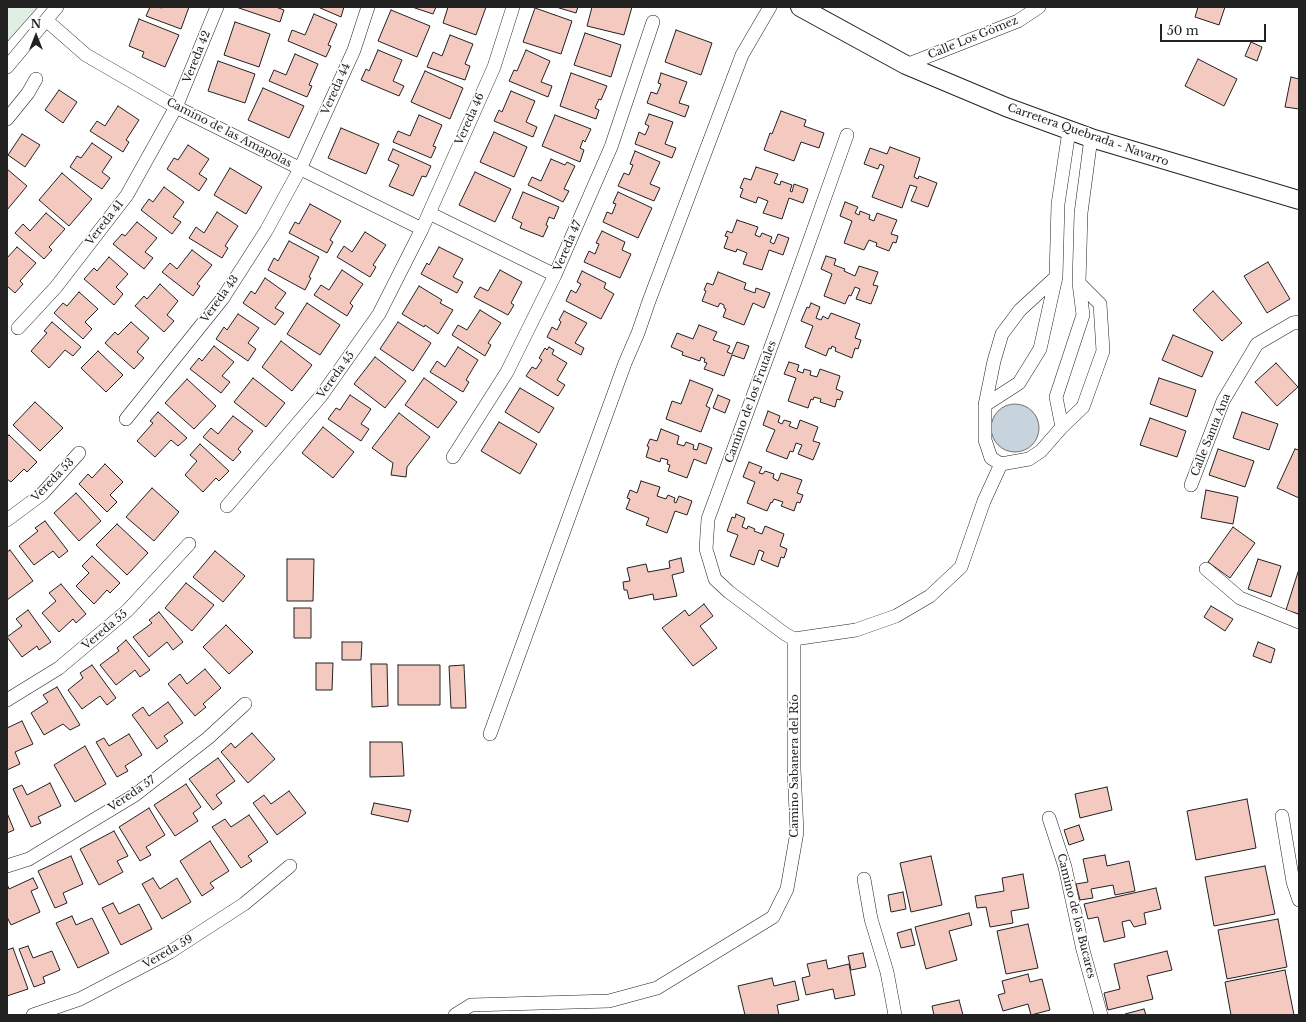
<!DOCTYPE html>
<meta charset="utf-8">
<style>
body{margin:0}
#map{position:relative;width:1306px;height:1022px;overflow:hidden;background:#fff;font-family:"Libre Baskerville",serif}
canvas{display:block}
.frame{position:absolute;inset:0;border:8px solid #222;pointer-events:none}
.north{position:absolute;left:16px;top:16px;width:40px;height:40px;-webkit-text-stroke:3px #fff;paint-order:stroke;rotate:0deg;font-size:11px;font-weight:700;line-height:16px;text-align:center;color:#222}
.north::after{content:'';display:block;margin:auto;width:14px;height:18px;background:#222;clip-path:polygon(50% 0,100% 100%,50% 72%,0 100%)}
.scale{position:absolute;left:1160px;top:24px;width:106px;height:18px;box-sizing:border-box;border:2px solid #222;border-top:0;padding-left:5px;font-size:12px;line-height:14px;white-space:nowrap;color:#222;-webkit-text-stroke:3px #fff;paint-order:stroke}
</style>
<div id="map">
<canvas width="1306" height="1022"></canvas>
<div class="frame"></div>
<div class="north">N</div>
<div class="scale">50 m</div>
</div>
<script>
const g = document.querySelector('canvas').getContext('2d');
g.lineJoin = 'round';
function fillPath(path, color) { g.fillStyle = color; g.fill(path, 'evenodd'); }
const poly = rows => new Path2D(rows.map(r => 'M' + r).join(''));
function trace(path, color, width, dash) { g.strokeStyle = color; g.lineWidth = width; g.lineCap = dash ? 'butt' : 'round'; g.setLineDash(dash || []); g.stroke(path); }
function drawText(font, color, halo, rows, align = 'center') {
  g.font = font + ' "Libre Baskerville",serif'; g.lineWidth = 3; g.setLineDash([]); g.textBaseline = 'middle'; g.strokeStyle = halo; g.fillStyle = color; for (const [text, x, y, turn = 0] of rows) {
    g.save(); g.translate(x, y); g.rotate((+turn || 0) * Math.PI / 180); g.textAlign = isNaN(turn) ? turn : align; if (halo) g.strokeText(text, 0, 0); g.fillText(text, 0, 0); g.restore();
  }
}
const green = poly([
 [7,7,38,7,7,42,7,7]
]);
fillPath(green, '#e0efe3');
trace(green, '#6f6f6f', 1);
const water = poly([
 '991 428a24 24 0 1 1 48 0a24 24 0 1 1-48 0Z'
]);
fillPath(water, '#c7d3dd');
trace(water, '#6f6f6f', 1);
const building = poly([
 [150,7,158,7,162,8,162,7,189,7,181,29,146,16,150,7],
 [236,7,276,7,284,10,280,22,236,7],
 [318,7,344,7,341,17,318,7],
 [412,7,436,7,433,14,412,7],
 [448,7,486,7,476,35,443,23,448,7],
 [556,7,578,7,576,13,556,7],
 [592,7,632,7,624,35,587,26,592,7],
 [1198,7,1225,7,1219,25,1195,17,1198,7],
 [535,8,572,21,561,54,523,42,535,8],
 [391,10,430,26,417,57,378,41,391,10],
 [314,14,337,24,328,45,331,46,326,57,288,41,292,30,305,35,314,14],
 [139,19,179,35,165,67,142,57,144,52,129,46,139,19],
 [235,22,270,34,259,67,224,55,235,22],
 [676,30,712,43,701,75,665,62,676,30],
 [585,33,621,45,611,77,574,65,585,33],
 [450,35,473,44,465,64,470,66,465,80,427,67,433,52,442,56,450,35],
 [1251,42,1262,47,1257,61,1245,56,1251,42],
 [378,50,402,60,393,81,404,86,399,96,361,80,366,69,369,71,378,50],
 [526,50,550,61,541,82,552,86,548,97,509,81,514,70,517,71,526,50],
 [295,54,318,64,309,85,312,86,307,97,269,81,274,70,286,75,295,54],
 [1198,59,1237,79,1224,106,1185,86,1198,59],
 [218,61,255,74,245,103,208,91,218,61],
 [425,71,463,88,450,119,411,102,425,71],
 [571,73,607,86,601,100,599,99,595,108,599,110,596,119,560,106,571,73],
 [661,73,687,82,679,103,689,106,685,117,647,103,651,92,657,94,661,84,658,83,661,73],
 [1291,77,1299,79,1299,109,1285,107,1291,77],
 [263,88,304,106,289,138,248,120,263,88],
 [59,90,77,102,63,123,45,110,59,90],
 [511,91,535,101,526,122,537,127,533,137,494,121,499,110,502,112,511,91],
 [118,106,139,120,126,140,129,142,123,152,90,131,97,121,105,126,118,106],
 [781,111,806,120,804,126,824,133,819,148,801,142,794,161,764,150,770,133,772,134,781,111],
 [649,114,673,122,665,144,676,148,672,158,635,144,639,132,645,135,649,126,645,124,649,114],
 [419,115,442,125,433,146,436,147,431,158,393,142,398,131,410,136,419,115],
 [555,115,591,129,585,142,583,140,580,148,584,150,580,162,542,146,555,115],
 [341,128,379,144,366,174,328,158,341,128],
 [494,132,527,147,514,177,480,162,494,132],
 [22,134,40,145,25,167,8,155,22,134],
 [92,143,112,157,102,172,110,178,102,189,70,167,77,156,81,158,92,143],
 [188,145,209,159,199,174,207,179,199,191,167,169,174,158,178,160,188,145],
 [890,147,920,158,914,177,918,179,919,176,937,183,928,207,911,201,917,187,910,185,902,208,872,197,884,166,880,164,878,169,864,164,870,148,887,154,890,147],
 [393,149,431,166,426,177,422,176,413,196,389,186,399,165,388,160,393,149],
 [635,151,660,162,650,184,660,188,654,201,618,186,624,173,629,175,633,165,630,164,635,151],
 [551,159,565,165,567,162,575,166,564,189,569,191,563,202,528,185,532,177,541,181,551,159],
 [756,167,778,174,774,183,780,185,781,181,792,185,790,191,792,192,794,184,808,189,803,203,789,198,782,219,763,213,768,201,758,197,756,203,740,197,743,189,740,188,744,178,751,180,756,167],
 [230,168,262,187,246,214,214,195,230,168],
 [7,169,27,186,7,210,7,169],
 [475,172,511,189,495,222,459,205,475,172],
 [62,173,92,199,69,226,39,200,62,173],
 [164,187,184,202,173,217,181,222,172,234,141,210,149,199,153,202,164,187],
 [523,192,559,207,554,219,549,217,546,225,548,226,543,237,520,228,522,223,512,218,523,192],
 [618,192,652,208,638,238,603,222,607,212,612,214,616,204,613,203,618,192],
 [845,202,858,207,855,213,859,215,860,211,870,215,869,219,874,221,877,213,897,220,891,234,898,236,896,243,893,242,889,251,876,246,877,243,869,240,864,250,844,243,852,221,840,216,845,202],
 [310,204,341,221,330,240,333,242,327,253,289,233,295,222,299,224,310,204],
 [217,212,238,226,225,246,228,248,222,258,189,238,196,227,204,233,217,212],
 [46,213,65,229,49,247,52,250,44,259,15,233,23,224,30,231,46,213],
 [737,220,758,227,755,235,760,237,762,233,772,237,770,242,774,244,778,234,789,238,783,255,769,250,762,270,743,264,747,253,737,249,736,252,724,248,728,237,725,236,727,231,732,233,737,220],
 [137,222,157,238,145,252,153,258,144,269,113,244,122,234,125,236,137,222],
 [602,231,625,242,622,250,631,254,620,278,584,262,589,251,595,254,599,244,596,243,602,231],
 [365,232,386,245,373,265,376,267,370,277,337,257,344,246,352,252,365,232],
 [289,241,319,257,309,277,311,278,305,290,268,270,274,258,278,261,289,241],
 [17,247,36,263,20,281,23,284,15,293,7,286,7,258,17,247],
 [439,247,463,259,453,277,463,282,457,293,421,274,427,263,429,265,439,247],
 [192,250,212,265,197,284,200,286,193,296,162,272,170,263,177,269,192,250],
 [826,256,836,259,834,265,845,269,844,271,855,276,859,266,878,272,873,285,878,286,871,304,856,299,860,289,855,287,851,296,849,295,845,304,824,296,832,274,821,269,826,256],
 [109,257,128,274,116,287,123,294,114,305,84,279,94,268,97,271,109,257],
 [1268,262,1290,299,1267,313,1244,276,1268,262],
 [342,270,363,284,350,303,353,306,347,316,314,295,321,285,329,290,342,270],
 [500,270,522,282,511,303,514,305,508,315,474,297,480,287,488,291,500,270],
 [582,271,606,283,604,288,614,294,601,319,566,301,571,290,576,293,581,284,577,282,582,271],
 [718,272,746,283,744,289,755,293,756,288,770,293,764,308,753,303,744,325,723,317,726,309,724,308,724,305,720,303,718,307,702,301,706,291,704,290,707,283,713,285,718,272],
 [265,278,286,293,275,308,284,313,275,325,243,303,251,291,255,294,265,278],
 [160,284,178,301,167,315,174,321,164,332,135,306,144,296,147,299,160,284],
 [419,286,442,300,440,303,453,310,438,334,425,325,424,327,402,314,419,286],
 [1213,291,1242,323,1222,341,1193,310,1213,291],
 [79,292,98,309,85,322,92,329,83,339,54,313,63,303,67,306,79,292],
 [307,303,340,325,320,355,287,334,307,303],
 [811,303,820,307,816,318,821,320,823,316,828,319,831,313,860,324,855,338,861,340,858,349,855,348,852,358,835,351,836,348,832,346,831,349,829,348,826,356,805,347,813,326,801,321,807,307,809,308,811,303],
 [480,310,501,323,488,343,491,345,485,356,452,335,458,325,467,330,480,310],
 [564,311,587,323,575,343,584,348,581,355,547,337,552,327,557,330,561,322,559,320,564,311],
 [238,314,259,328,248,343,256,349,248,361,216,339,224,327,227,330,238,314],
 [52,322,81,347,73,356,65,350,49,368,31,351,47,333,44,331,52,322],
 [131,322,149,338,137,352,144,358,134,369,105,343,115,332,118,335,131,322],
 [398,322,431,343,413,371,380,349,398,322],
 [699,325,717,332,713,340,730,346,727,352,732,354,737,342,749,346,744,359,732,355,724,376,704,369,707,363,704,362,705,359,701,357,700,361,682,355,683,352,671,347,677,333,693,339,699,325],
 [1173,335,1213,352,1202,377,1162,360,1173,335],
 [281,341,312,365,292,391,262,367,281,341],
 [214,346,234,362,222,376,230,382,221,393,190,369,199,358,202,361,214,346],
 [458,347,478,360,466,380,469,382,463,392,430,372,437,361,445,367,458,347],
 [549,347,554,350,552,354,567,363,557,380,565,385,558,396,526,376,532,367,536,369,542,360,539,358,545,348,547,350,549,347],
 [98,351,123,375,106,392,81,368,98,351],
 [375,357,406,381,385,408,354,384,375,357],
 [789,362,799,365,797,371,803,373,804,369,811,371,810,375,817,377,820,369,840,376,836,389,843,392,840,400,837,399,835,407,820,402,821,399,814,397,813,400,811,399,808,408,788,401,796,378,784,374,789,362],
 [1276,363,1298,387,1277,406,1255,382,1276,363],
 [253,378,285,403,266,427,234,402,253,378],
 [424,378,457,402,438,428,405,405,424,378],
 [1159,378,1196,390,1187,417,1150,404,1159,378],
 [187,379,216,406,194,429,165,403,187,379],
 [690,380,713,389,706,406,710,408,701,432,666,419,672,401,681,404,690,380],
 [520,388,554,408,539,433,505,412,520,388],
 [350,395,371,409,361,424,369,429,361,441,328,419,336,408,340,410,350,395],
 [718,395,730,400,725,413,713,408,718,395],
 [35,402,63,428,40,451,13,425,35,402],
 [768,411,780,416,778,422,782,424,784,420,791,422,789,426,797,429,800,420,818,427,813,441,820,443,813,460,798,454,802,445,796,443,793,452,790,451,787,459,766,451,775,430,763,425,768,411],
 [158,412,187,438,178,446,171,440,155,457,137,441,153,423,150,421,158,412],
 [1242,412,1278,424,1269,450,1233,438,1242,412],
 [399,413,430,437,407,467,406,477,391,475,393,463,372,448,399,413],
 [233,416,253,431,238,449,241,452,233,461,203,437,211,428,218,434,233,416],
 [1150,418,1186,431,1177,457,1140,445,1150,418],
 [499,422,537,444,520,474,481,451,499,422],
 [323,427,354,452,333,478,302,453,323,427],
 [661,429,679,436,677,444,684,446,686,442,694,445,693,449,697,450,699,443,712,448,706,464,694,459,687,478,668,471,670,465,667,464,668,460,661,458,660,462,646,457,649,447,647,446,650,439,657,441,661,429],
 [9,435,37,462,27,472,24,469,11,482,7,479,7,437,9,435],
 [200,444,229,471,219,481,216,478,203,492,185,475,197,461,190,455,200,444],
 [1218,449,1254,461,1245,487,1209,475,1218,449],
 [1295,449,1299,450,1299,498,1277,488,1295,449],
 [749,462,762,467,759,473,763,474,765,471,774,474,773,478,778,481,781,473,802,480,797,493,803,495,800,503,797,502,794,511,781,506,783,502,774,499,772,503,771,502,767,511,747,503,755,482,743,477,749,462],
 [105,464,123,482,110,495,117,502,107,512,79,484,88,474,92,478,105,464],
 [641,481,660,487,657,496,666,499,668,495,675,498,674,502,676,503,679,496,692,501,687,515,675,511,667,533,646,525,649,518,626,509,630,499,627,498,630,490,637,493,641,481],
 [152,488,179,512,154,541,126,517,152,488],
 [1206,490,1238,497,1233,524,1201,518,1206,490],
 [76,493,101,521,79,541,54,513,76,493],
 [736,514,745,518,742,527,747,529,748,526,755,529,754,531,762,534,765,526,784,534,780,546,787,549,784,558,781,557,778,567,761,560,764,552,759,550,754,565,730,556,738,535,727,531,732,517,735,518,736,514],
 [45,521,68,551,59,558,53,551,34,565,19,546,38,531,35,528,45,521],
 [117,524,148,553,127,575,96,545,117,524],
 [1233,527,1255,543,1230,578,1208,562,1233,527],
 [10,550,33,581,7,600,7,552,10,550],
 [215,551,245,576,223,602,193,577,215,551],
 [92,556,120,583,110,593,107,590,94,604,76,586,89,573,82,566,92,556],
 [681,558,684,572,672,575,677,596,654,600,653,594,629,599,627,590,624,590,623,582,630,581,627,568,646,564,648,572,670,568,669,561,681,558],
 [287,559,314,559,313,601,287,601,287,559],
 [1258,559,1281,566,1271,597,1248,589,1258,559],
 [1299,569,1299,614,1286,610,1299,569],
 [186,583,214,605,192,631,165,608,186,583],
 [61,584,86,614,76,623,73,619,59,632,42,613,56,601,49,593,61,584],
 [704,604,713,616,700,626,717,648,693,666,662,628,685,610,689,616,704,604],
 [1211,606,1233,619,1225,631,1204,617,1211,606],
 [294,608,311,608,311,638,294,638,294,608],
 [28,610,51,642,39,650,37,646,22,657,7,637,22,626,16,619,28,610],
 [159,612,183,642,173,650,167,642,149,657,133,637,152,623,149,620,159,612],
 [226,625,253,652,229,674,203,647,226,625],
 [126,640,150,670,140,677,135,670,116,685,100,665,119,651,117,648,126,640],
 [342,642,362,642,361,660,342,660,342,642],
 [1258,642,1275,649,1271,663,1253,656,1258,642],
 [316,663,333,663,332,690,316,690,316,663],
 [371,664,387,664,388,706,372,707,371,664],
 [92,665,116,698,107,705,100,696,82,709,68,690,83,678,80,673,92,665],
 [398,665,440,665,440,705,398,705,398,665],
 [464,665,466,708,451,708,449,666,464,665],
 [205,669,221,688,203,704,206,707,195,716,168,684,180,674,187,684,205,669],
 [57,687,80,725,70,730,63,724,44,735,31,713,48,702,43,695,57,687],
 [168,702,183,723,164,736,168,741,157,749,132,715,143,707,149,716,168,702],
 [22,721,33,744,15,752,20,764,7,770,7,728,22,721],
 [252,733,275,759,248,783,221,752,231,743,235,748,252,733],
 [129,734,142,755,125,766,128,771,117,777,96,742,104,738,109,746,129,734],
 [370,742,402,742,404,776,370,777,370,742],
 [85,746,106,784,75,802,54,765,85,746],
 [218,758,235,781,216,795,222,803,213,810,189,779,218,758],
 [50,783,61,806,38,817,41,823,31,827,13,789,22,785,27,795,50,783],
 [186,784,201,807,193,813,198,821,175,836,154,805,186,784],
 [1107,787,1112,810,1080,818,1075,794,1107,787],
 [289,791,306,813,277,835,253,803,264,795,271,804,289,791],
 [1247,799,1256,848,1196,860,1187,811,1247,799],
 [374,803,411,810,408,822,371,814,374,803],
 [149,808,165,835,146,847,151,855,140,861,119,827,149,808],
 [7,813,14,830,7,833,7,813],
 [249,815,268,842,248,856,252,861,241,868,212,827,225,819,231,827,249,815],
 [1079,825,1084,840,1069,845,1064,830,1079,825],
 [114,831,128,856,117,861,123,872,99,885,80,849,114,831],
 [210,841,229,871,210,883,214,888,202,896,180,861,210,841],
 [1105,855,1107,866,1129,861,1135,891,1115,895,1113,885,1091,889,1093,898,1080,900,1076,884,1088,882,1083,859,1105,855],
 [71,856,83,884,63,893,67,903,55,908,38,871,71,856],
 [931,856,942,905,911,912,900,863,931,856],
 [1265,866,1275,914,1214,926,1205,877,1265,866],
 [1023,874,1029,908,1011,911,1013,923,990,927,986,907,977,908,975,896,1004,891,1002,878,1023,874],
 [33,878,38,888,31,891,40,912,11,925,7,917,7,884,9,889,33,878],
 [153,878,160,889,177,878,191,902,162,919,142,884,153,878],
 [1156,888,1161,909,1144,913,1146,924,1134,927,1130,920,1122,922,1125,937,1104,942,1098,917,1088,919,1084,904,1156,888],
 [903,892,906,909,891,912,888,895,903,892],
 [113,903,119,914,139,904,152,929,121,945,102,908,113,903],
 [969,913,972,925,949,931,957,960,926,969,915,927,969,913],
 [72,916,76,925,92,918,109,953,78,968,56,923,72,916],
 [1278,919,1287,967,1227,979,1218,930,1278,919],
 [1028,924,1038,968,1006,974,997,931,1028,924],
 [911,929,915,945,901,948,897,933,911,929],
 [28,946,33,958,52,951,60,970,43,977,45,983,34,987,19,949,28,946],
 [13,948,28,989,7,996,7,950,13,948],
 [1167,951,1172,970,1147,976,1153,999,1108,1010,1104,993,1120,989,1114,964,1167,951],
 [863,953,866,967,851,970,848,956,863,953],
 [826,960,828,969,849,964,855,995,835,999,833,989,806,995,802,978,810,976,807,964,826,960],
 [1285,970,1294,1015,1231,1015,1225,982,1285,970],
 [1028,974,1030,982,1042,979,1050,1010,1031,1015,1028,1004,1003,1011,998,995,1005,993,1002,981,1028,974],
 [772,978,774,986,795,981,799,1000,777,1005,779,1015,745,1015,738,986,772,978],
 [959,1000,963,1015,934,1015,932,1006,959,1000],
 [1144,1009,1146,1015,1125,1015,1125,1014,1144,1009]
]);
fillPath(building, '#f3c9c0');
trace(building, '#222', 1);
const street = poly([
 [46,20,86,55,176,107,422,229],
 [906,65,1018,21,1039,7],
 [7,67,57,7],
 [7,119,28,93,36,79],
 [429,213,555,275],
 [1056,277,1020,310,1002,334,994,361,985,405,985,440,991,458,1001,464,1029,459,1041,451,1062,427,1083,407,1103,351,1100,304,1079,283,1081,213,1091,138],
 [18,328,56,287,127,195,176,107,217,7],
 [985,405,1019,383,1040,349,1056,277,1058,204,1069,131],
 [126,419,223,298,266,231,300,169,354,50,368,7],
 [1062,427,1056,397,1083,315,1079,283],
 [453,457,507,372,555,275,611,147,653,22],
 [1191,485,1223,401,1257,344,1293,323,1299,322],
 [227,506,321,396,379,314,422,229,494,67,513,7],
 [7,520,42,494,79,453],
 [1206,569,1240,598,1299,622],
 [794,639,785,634,729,592,715,579,706,549,708,519,798,273,847,135],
 [794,639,856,630,896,616,930,596,961,567,984,501,1001,464],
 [7,700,59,668,128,610,189,544],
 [490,734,625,363,638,333,649,301,742,55,770,7],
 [1282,816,1293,882,1299,900],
 [1049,818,1065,867,1083,950,1101,1015],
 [7,866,29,859,135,795,208,738,245,704],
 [864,879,871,919,887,972,895,1015],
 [33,1015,80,999,170,952,244,904,290,866],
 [455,1015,471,1005,609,1001,657,988,773,917,787,889,797,832,794,769,794,639]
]);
const secondary = poly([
 [800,7,906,65,1006,107,1091,138,1299,200]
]);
trace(street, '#222', 14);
trace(secondary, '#222', 20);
trace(street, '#fff', 13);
trace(secondary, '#fff', 18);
drawText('11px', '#222', '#fff', [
 ["Calle Los Gómez",973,38,-22],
 ["Vereda 42",197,57,-68],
 ["Vereda 44",336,89,-66],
 ["Vereda 46",470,119,-66],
 ["Camino de las Amapolas",229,133,27],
 ["Carretera Quebrada - Navarro",1088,135,19],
 ["Vereda 41",105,223,-52],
 ["Vereda 47",568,246,-67],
 ["Vereda 43",220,299,-54],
 ["Vereda 45",336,375,-54],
 ["Camino de los Frutales",751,402,-70],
 ["Calle Santa Ana",1211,435,-68],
 ["Vereda 53",53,480,-46],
 ["Vereda 55",105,630,-40],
 ["Camino Sabanera del Río",795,766,-90],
 ["Vereda 57",132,794,-34],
 ["Camino de los Bucares",1076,916,76],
 ["Vereda 59",168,952,-30]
]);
</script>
